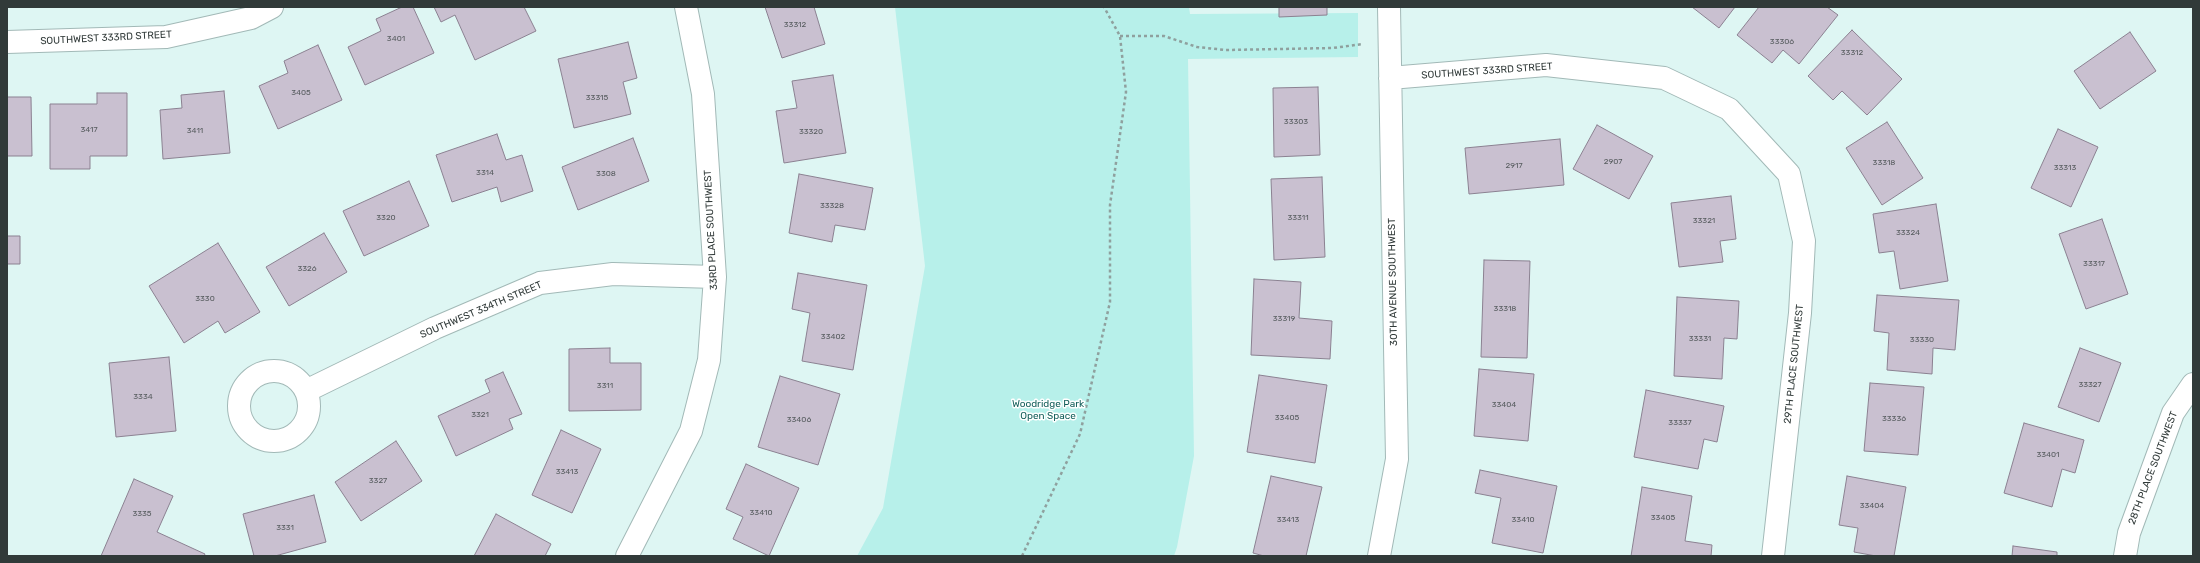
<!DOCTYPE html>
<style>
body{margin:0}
#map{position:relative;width:2200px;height:563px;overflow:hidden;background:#def6f3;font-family:Rubik,sans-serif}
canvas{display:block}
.frame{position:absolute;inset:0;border:8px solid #313a39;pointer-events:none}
</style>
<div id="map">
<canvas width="2200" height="563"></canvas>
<div class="frame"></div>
</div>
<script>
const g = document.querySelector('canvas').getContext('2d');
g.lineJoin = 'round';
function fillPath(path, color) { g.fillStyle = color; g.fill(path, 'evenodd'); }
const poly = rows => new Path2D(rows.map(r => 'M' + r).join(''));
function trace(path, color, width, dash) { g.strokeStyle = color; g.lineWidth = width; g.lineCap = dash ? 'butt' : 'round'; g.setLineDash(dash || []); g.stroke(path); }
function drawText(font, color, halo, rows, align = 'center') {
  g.font = font + ' Rubik,sans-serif'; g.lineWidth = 3; g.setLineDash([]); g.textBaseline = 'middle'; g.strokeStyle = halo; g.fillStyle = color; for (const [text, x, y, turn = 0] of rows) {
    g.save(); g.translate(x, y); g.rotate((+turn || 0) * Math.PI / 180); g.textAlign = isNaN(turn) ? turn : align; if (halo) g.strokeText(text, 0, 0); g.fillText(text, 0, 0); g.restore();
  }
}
fillPath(poly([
 [895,7,1189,7,1190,14,1358,13,1358,57,1188,59,1194,456,1177,547,1174,556,857,556,883,508,925,266]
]), '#b7f0ea');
const building = poly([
 [402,7,413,7,434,53,365,85,348,47,381,31,376,19,402,7],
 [434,7,524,7,536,31,475,60,455,15,441,22,434,7],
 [765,7,814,7,825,44,782,58,765,7],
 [1279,7,1327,7,1327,15,1279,17,1279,7],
 [1692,7,1735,7,1719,28,1692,7],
 [1759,7,1827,7,1838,15,1799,64,1783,50,1772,63,1737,35,1759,7],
 [1852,30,1902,79,1867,115,1842,91,1833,100,1808,76,1852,30],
 [2130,32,2156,71,2100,109,2074,71,2130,32],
 [628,42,637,78,623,82,631,114,574,128,558,59,628,42],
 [318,45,342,100,278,129,259,86,288,73,284,61,318,45],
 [833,75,846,153,784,163,776,111,797,108,792,81,833,75],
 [1318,87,1320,155,1274,157,1273,88,1318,87],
 [224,91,230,153,163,159,160,110,182,108,181,95,224,91],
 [97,93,127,93,127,156,90,156,90,169,50,169,50,104,97,104,97,93],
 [7,97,31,97,32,156,7,156,7,97],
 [1887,122,1923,178,1882,205,1846,148,1887,122],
 [1597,125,1653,156,1629,199,1573,169,1597,125],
 [2058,129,2098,147,2071,207,2031,188,2058,129],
 [497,134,506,160,522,155,533,191,501,202,497,187,452,202,436,155,497,134],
 [633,138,649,181,578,210,562,167,633,138],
 [1560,139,1564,185,1469,194,1465,148,1560,139],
 [799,174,873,188,865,230,835,225,832,242,789,233,799,174],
 [1322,177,1325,257,1274,260,1271,179,1322,177],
 [409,181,429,226,364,256,343,211,409,181],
 [1731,196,1736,239,1720,241,1723,262,1679,267,1671,203,1731,196],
 [1936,204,1948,281,1900,289,1894,251,1879,253,1873,214,1936,204],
 [2102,219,2128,294,2086,309,2059,234,2102,219],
 [324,233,347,272,289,306,266,267,324,233],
 [7,236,20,236,20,264,7,264,7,236],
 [218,243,260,312,225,333,218,321,184,343,149,286,218,243],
 [1484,260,1530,261,1527,358,1481,357,1484,260],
 [798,273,867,285,853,370,802,361,810,313,792,309,798,273],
 [1254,279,1301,282,1299,318,1332,321,1330,359,1251,355,1254,279],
 [1877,295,1959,300,1955,350,1933,348,1932,374,1887,370,1889,333,1874,331,1877,295],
 [1677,297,1739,301,1737,339,1724,338,1722,379,1674,376,1677,297],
 [610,348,610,363,641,363,641,410,569,411,569,349,610,348],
 [2080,348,2121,363,2099,422,2058,407,2080,348],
 [169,357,176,431,116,437,109,363,169,357],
 [1479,369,1534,374,1528,441,1474,436,1479,369],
 [503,372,522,414,509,419,513,429,456,456,438,416,490,392,485,380,503,372],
 [1259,375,1327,385,1315,463,1247,452,1259,375],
 [780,376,840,394,818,465,758,447,780,376],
 [1870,383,1924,387,1918,455,1864,451,1870,383],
 [1646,390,1724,406,1717,442,1704,439,1698,469,1634,457,1646,390],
 [2024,423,2084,440,2075,473,2062,469,2052,507,2004,493,2024,423],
 [561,430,601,449,572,513,532,495,561,430],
 [396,441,422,481,361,521,335,482,396,441],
 [746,464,799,488,769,556,733,539,743,517,726,509,746,464],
 [1480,470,1557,486,1543,553,1492,543,1501,498,1475,493,1480,470],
 [1271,476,1322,487,1306,556,1264,556,1253,553,1271,476],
 [1847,476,1906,487,1894,556,1876,556,1854,552,1858,528,1839,525,1847,476],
 [134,479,173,496,157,532,205,554,204,556,101,556,134,479],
 [1642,487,1692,496,1685,541,1712,545,1711,556,1631,556,1642,487],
 [314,495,326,542,275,556,254,556,243,514,314,495],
 [496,514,551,544,545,556,474,556,496,514],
 [2013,546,2057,552,2057,556,2012,556,2013,546]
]);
fillPath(building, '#c9c0d0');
trace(building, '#8b8191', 1);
const minor = poly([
 [7,42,166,37,251,18,272,7],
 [1390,78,1546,65,1664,78,1729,109,1789,174,1804,241,1800,313,1773,556],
 '239 406a35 35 0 1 1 70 0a35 35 0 1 1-70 0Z',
 [306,391,435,328,540,283,613,274,715,277],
 [627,556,691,431,709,360,715,277,703,94,686,7],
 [1379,556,1397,459,1389,7],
 [2125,556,2129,533,2173,413,2193,384]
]);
trace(minor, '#a2b9b7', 24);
trace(poly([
 [1120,36,1164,36,1197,47,1226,50,1333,48,1363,44],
 [1022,556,1080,434,1110,302,1110,205,1126,92,1120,36,1104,7]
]), '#8fa09e', 2.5, [3, 3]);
trace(minor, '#fff', 22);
drawText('8px', '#575c5f', null, [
 ["33312",795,25],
 ["3401",396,39],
 ["33306",1782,42],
 ["33312",1852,53],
 ["3405",301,93],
 ["33315",597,98],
 ["33303",1296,122],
 ["3417",89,130],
 ["3411",195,131],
 ["33320",811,132],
 ["2907",1613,162],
 ["33318",1884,163],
 ["2917",1514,166],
 ["33313",2065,168],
 ["3314",485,173],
 ["3308",606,174],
 ["33328",832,206],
 ["3320",386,218],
 ["33311",1298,218],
 ["33321",1704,221],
 ["33324",1908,233],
 ["33317",2094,264],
 ["3326",307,269],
 ["3330",205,299],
 ["33318",1505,309],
 ["33319",1284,319],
 ["33402",833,337],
 ["33331",1700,339],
 ["33330",1922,340],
 ["33327",2090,385],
 ["3311",605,386],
 ["3334",143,397],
 ["33404",1504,405],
 ["3321",480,415],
 ["33405",1287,418],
 ["33336",1894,419],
 ["33406",799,420],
 ["33337",1680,423],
 ["33401",2048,455],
 ["33413",567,472],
 ["3327",378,481],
 ["33404",1872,506],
 ["33410",761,513],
 ["3335",142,514],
 ["33405",1663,518],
 ["33413",1288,520],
 ["33410",1523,520],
 ["3331",285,528]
]);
drawText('10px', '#313a39', '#fff', [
 ["SOUTHWEST 333RD STREET",106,38,-3],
 ["SOUTHWEST 333RD STREET",1487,71,-4],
 ["33RD PLACE SOUTHWEST",711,230,-93],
 ["30TH AVENUE SOUTHWEST",1393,282,-91],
 ["SOUTHWEST 334TH STREET",481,310,-23],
 ["29TH PLACE SOUTHWEST",1794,364,-84],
 ["28TH PLACE SOUTHWEST",2153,468,-69]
]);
drawText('10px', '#135f5a', '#fff', [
 ["Woodridge Park",1048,404],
 ["Open Space",1048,416]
]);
</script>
